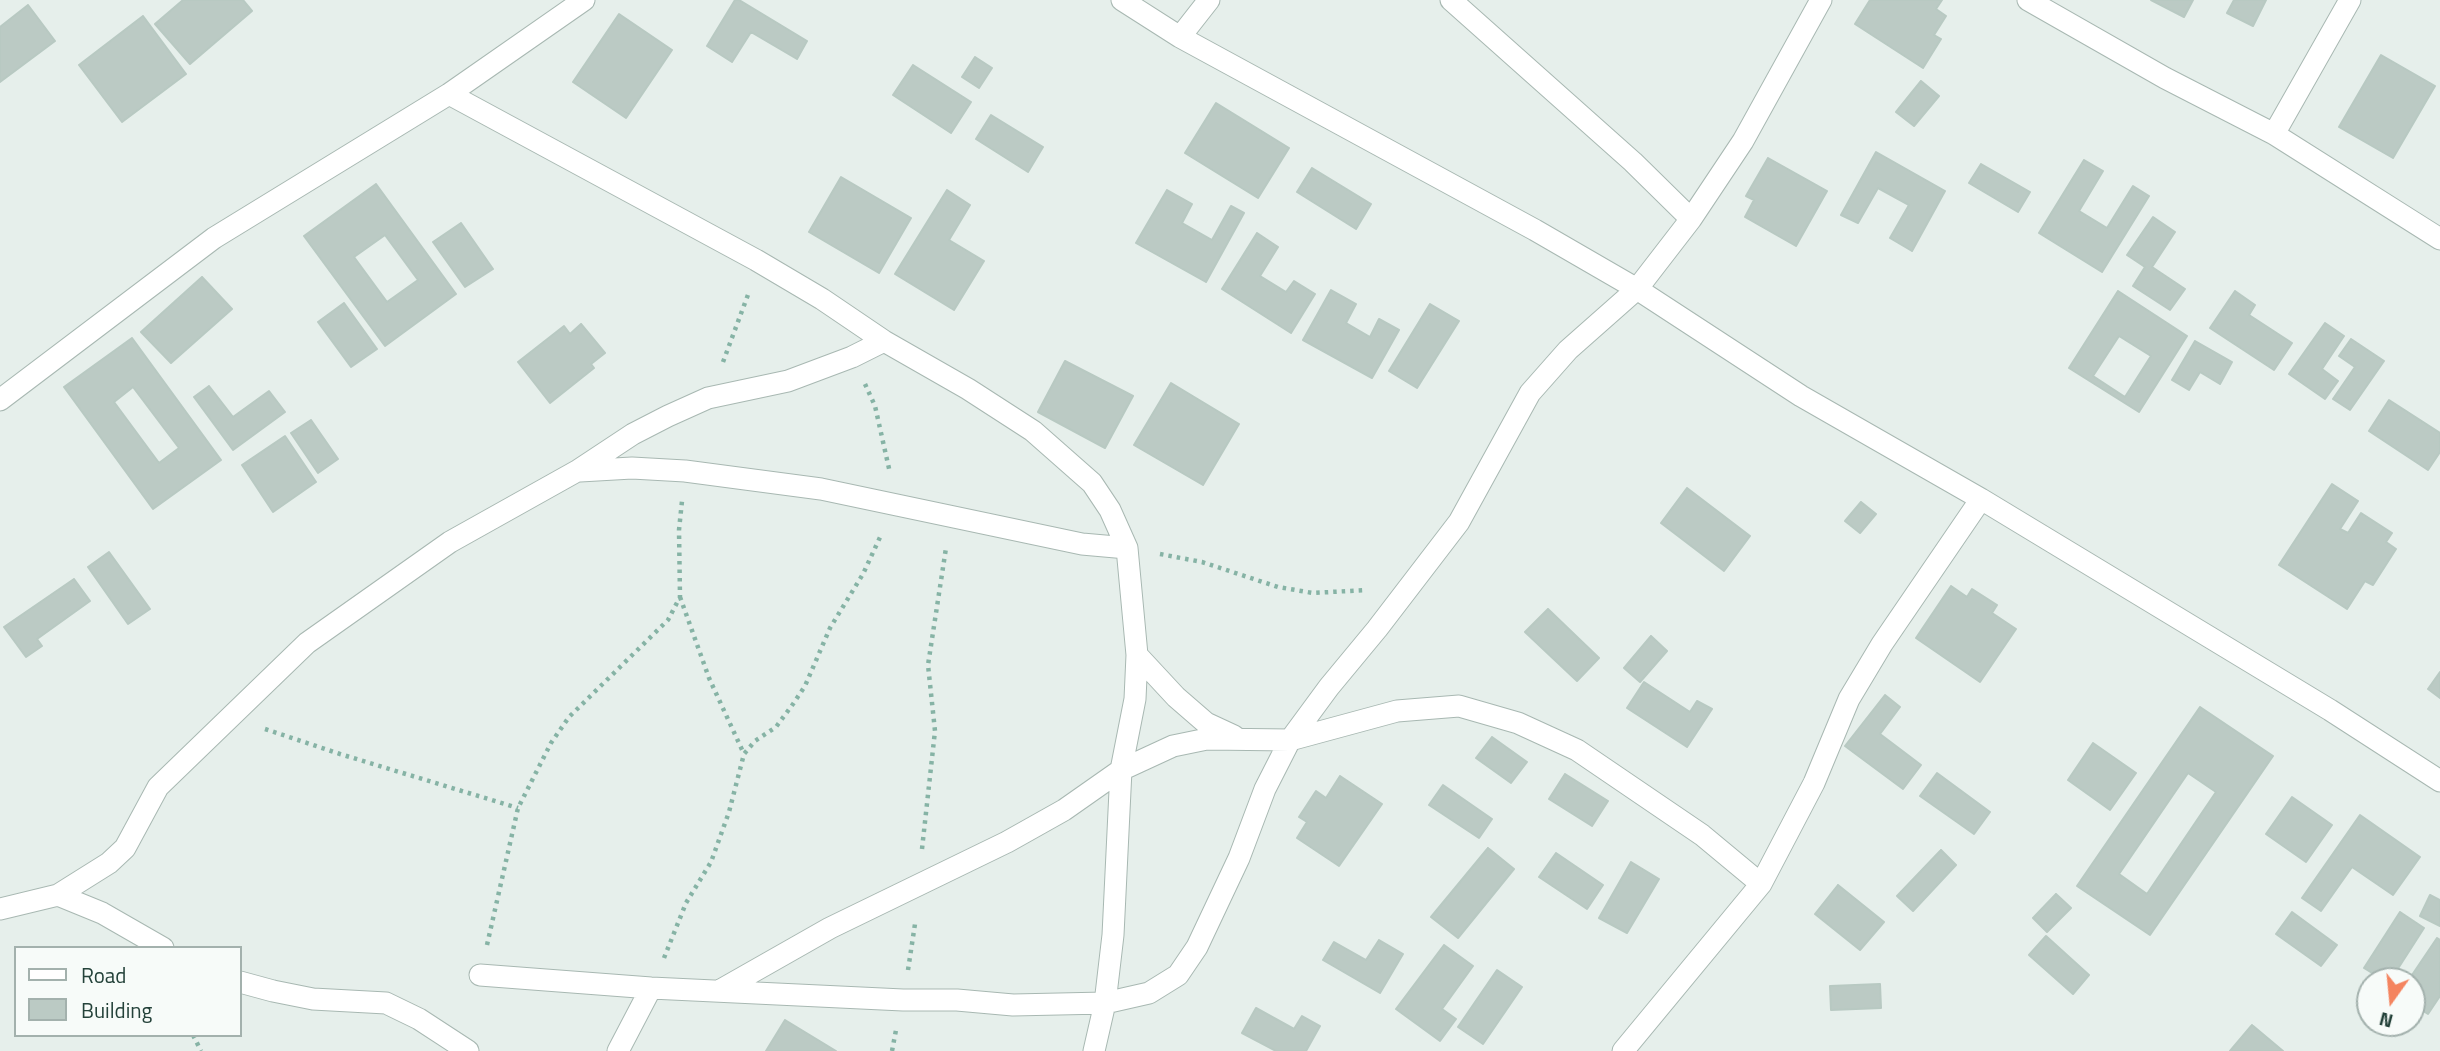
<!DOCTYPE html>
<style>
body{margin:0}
#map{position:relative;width:2440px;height:1051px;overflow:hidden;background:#e6efeb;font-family:"Titillium Web",sans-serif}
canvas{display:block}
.legend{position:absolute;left:14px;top:946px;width:228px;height:91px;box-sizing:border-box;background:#f7fbf9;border:2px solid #a3b1ad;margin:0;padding:9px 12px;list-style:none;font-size:21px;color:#24423a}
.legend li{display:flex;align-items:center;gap:14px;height:35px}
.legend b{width:35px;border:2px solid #a3b1ad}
.north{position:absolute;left:2356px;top:967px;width:70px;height:70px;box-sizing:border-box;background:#f7fbf9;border:2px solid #a3b1ad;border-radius:50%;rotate:195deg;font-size:19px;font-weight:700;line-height:28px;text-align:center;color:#24423a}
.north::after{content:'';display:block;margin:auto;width:24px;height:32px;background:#f4845f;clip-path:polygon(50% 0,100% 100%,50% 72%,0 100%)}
</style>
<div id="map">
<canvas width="2440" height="1051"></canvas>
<ul class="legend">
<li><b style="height:9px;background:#fff"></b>Road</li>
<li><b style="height:19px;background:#bbcac4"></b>Building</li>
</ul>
<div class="north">N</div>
</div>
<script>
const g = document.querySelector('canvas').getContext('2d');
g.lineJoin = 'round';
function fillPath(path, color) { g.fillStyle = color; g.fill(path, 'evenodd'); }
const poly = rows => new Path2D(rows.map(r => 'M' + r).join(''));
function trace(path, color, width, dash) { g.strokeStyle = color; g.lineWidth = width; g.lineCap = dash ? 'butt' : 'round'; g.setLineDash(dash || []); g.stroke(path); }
const building = poly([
 [183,0,243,0,252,11,190,64,155,24,183,0],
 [735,0,739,0,807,41,797,59,751,32,732,62,707,46,735,0],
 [1870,0,1942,0,1936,9,1946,16,1934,35,1941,39,1923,68,1855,24,1870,0],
 [2151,0,2193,0,2184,17,2151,0],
 [2234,0,2266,0,2253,26,2227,13,2234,0],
 [28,5,55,41,0,82,0,27,28,5],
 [619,14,672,50,626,118,573,82,619,14],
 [143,16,186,74,122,122,79,65,143,16],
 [2381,55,2435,86,2393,158,2339,127,2381,55],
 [975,57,992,68,979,88,962,77,975,57],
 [913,65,971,102,951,133,893,95,913,65],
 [1921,81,1939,96,1914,126,1896,112,1921,81],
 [1216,103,1289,148,1258,198,1185,153,1216,103],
 [991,115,1043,147,1028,172,976,139,991,115],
 [1876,152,1945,191,1912,251,1890,238,1909,205,1878,188,1858,223,1841,215,1876,152],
 [1768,158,1827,191,1796,246,1745,217,1754,200,1746,196,1768,158],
 [2084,160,2103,171,2079,211,2107,228,2133,186,2149,196,2102,272,2039,233,2084,160],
 [1981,164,2030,192,2018,212,1969,183,1981,164],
 [1312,168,1371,204,1356,229,1297,192,1312,168],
 [841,177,911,218,879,273,809,232,841,177],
 [376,184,456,294,385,346,304,236,376,184],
 [385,235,418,280,387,302,354,257,385,235],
 [947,190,970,205,949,240,984,261,954,310,895,274,947,190],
 [1167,190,1192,204,1182,223,1212,240,1231,206,1244,213,1206,282,1136,243,1167,190],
 [2153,217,2175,232,2152,267,2185,289,2170,310,2133,286,2145,267,2127,255,2153,217],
 [461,223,493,269,465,287,433,242,461,223],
 [1257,233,1278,247,1260,276,1286,292,1294,281,1315,294,1291,333,1222,289,1257,233],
 [202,277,232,309,171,363,141,332,202,277],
 [1331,290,1356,304,1346,323,1370,337,1379,319,1399,330,1372,378,1303,340,1331,290],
 [2118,291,2187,336,2139,412,2069,368,2118,291],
 [2119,336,2151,356,2125,397,2093,376,2119,336],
 [2235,291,2255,305,2249,315,2292,343,2274,370,2210,328,2235,291],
 [344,303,377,349,351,367,318,322,344,303],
 [1430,304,1459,321,1417,388,1389,371,1430,304],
 [2325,323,2344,336,2322,369,2338,381,2325,399,2289,374,2325,323],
 [581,324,605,353,591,364,594,368,550,403,518,362,564,326,570,334,581,324],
 [132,338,221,460,153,509,64,387,132,338],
 [133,387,179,448,159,463,114,402,133,387],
 [2351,339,2384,361,2350,410,2333,399,2355,367,2339,356,2351,339],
 [2195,341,2232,362,2220,384,2200,372,2189,390,2172,380,2195,341],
 [1065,361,1133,396,1105,448,1038,412,1065,361],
 [1171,383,1239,424,1203,485,1134,445,1171,383],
 [209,386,233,417,269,391,285,412,233,450,194,397,209,386],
 [2389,400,2440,433,2440,452,2428,470,2369,431,2389,400],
 [311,420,338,459,318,473,291,433,311,420],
 [285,436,316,482,273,512,242,465,285,436],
 [2332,484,2358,501,2340,529,2348,533,2361,513,2392,533,2386,542,2396,549,2373,585,2365,581,2347,609,2279,565,2332,484],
 [1687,488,1750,536,1724,571,1661,523,1687,488],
 [1861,502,1876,514,1860,533,1845,521,1861,502],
 [109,552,150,609,128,624,88,567,109,552],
 [74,579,90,601,37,639,42,646,26,657,4,627,74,579],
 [1951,586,1967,597,1972,589,1997,605,1992,613,2016,629,1980,682,1916,638,1951,586],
 [1548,609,1599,658,1577,681,1525,632,1548,609],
 [1651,636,1667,651,1640,682,1624,668,1651,636],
 [2440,672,2440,698,2428,689,2440,672],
 [1644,682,1690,712,1697,701,1712,709,1687,747,1627,708,1644,682],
 [1885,695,1900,707,1880,734,1921,765,1903,789,1845,746,1885,695],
 [2200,707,2273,756,2150,935,2077,886,2200,707],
 [2188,773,2216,792,2147,894,2119,874,2188,773],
 [1492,737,1527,762,1511,783,1476,758,1492,737],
 [2093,743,2136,773,2110,810,2068,780,2093,743],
 [1937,773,1990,812,1974,834,1920,796,1937,773],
 [1565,774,1608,801,1592,826,1549,799,1565,774],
 [1340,776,1382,804,1339,866,1297,838,1307,822,1299,817,1316,791,1326,798,1340,776],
 [1443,785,1492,819,1479,838,1429,805,1443,785],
 [2292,797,2332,825,2306,862,2266,834,2292,797],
 [2360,815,2420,857,2393,895,2352,867,2321,911,2302,898,2360,815],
 [1488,848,1514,869,1458,938,1431,917,1488,848],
 [1941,850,1956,865,1913,911,1897,896,1941,850],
 [1556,853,1603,885,1587,909,1539,877,1556,853],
 [1631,862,1659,879,1627,933,1599,918,1631,862],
 [1838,885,1884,922,1860,950,1815,914,1838,885],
 [2056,894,2071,908,2047,932,2033,918,2056,894],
 [2430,895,2440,900,2440,926,2420,916,2430,895],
 [2292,912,2337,945,2321,966,2276,934,2292,912],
 [2400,912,2424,928,2390,981,2385,981,2364,968,2400,912],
 [2046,936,2089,975,2073,994,2029,955,2046,936],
 [2437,938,2440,940,2440,996,2428,1014,2412,1004,2412,981,2408,981,2437,938],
 [1379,940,1403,954,1380,993,1323,960,1334,942,1366,960,1379,940],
 [1444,945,1473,966,1442,1009,1456,1019,1440,1041,1396,1009,1444,945],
 [1497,970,1522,987,1483,1044,1458,1027,1497,970],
 [1880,984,1881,1008,1831,1010,1830,986,1880,984],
 [1256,1008,1294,1029,1302,1016,1320,1026,1306,1051,1276,1051,1242,1033,1256,1008],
 [785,1020,836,1051,766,1051,785,1020],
 [2252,1025,2283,1051,2230,1051,2252,1025]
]);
fillPath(building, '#bbcac4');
trace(building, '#b8c9c2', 2);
const minor = poly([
 [1122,0,1180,37,1535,230,1637,289,1801,396,1981,499,2330,710,2440,781],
 [1451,0,1633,162,1691,219],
 [2028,0,2165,78,2274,134,2440,239],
 [1180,37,1209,0],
 [449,94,756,260,822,299,884,341,968,389,1033,431,1092,483,1110,510,1127,548,1137,655,1135,699,1121,770,1113,935,1105,1003,1094,1051],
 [2274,134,2350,0],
 [0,400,214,238,449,94,584,0],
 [580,471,632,468,685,471,821,489,1082,544,1127,548],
 [1137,655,1176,697,1206,723,1234,736],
 [58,895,109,863,125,848,158,787,307,643,450,542,577,471,633,434,668,416,708,398,788,381,852,357,884,341],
 [0,909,58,895,102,913,163,948],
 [480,975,651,988,903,1000,957,1000,1013,1005,1105,1003,1149,993,1178,975,1197,947,1239,858,1265,789,1290,740,1329,687,1377,629,1459,522,1530,393,1568,350,1637,289,1691,219,1743,141,1821,0],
 [240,982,273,991,313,999,386,1003,419,1019,468,1051],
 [719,991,830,928,1007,842,1064,810,1121,770,1173,746,1207,739,1290,740,1397,711,1459,706,1518,723,1577,750,1702,835,1761,884],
 [618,1051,651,988],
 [1623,1051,1761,884,1814,783,1849,699,1882,644,1981,499]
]);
trace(minor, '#a8b8b2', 23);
trace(poly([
 [723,362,749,292],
 [865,384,875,406,890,473],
 [1160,554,1202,562,1278,587,1313,593,1366,590],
 [680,597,709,678,744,754],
 [265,729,340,754,518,808],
 [922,849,935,731,928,665,946,548],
 [487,945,518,808,551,743,569,717,668,620,680,597,679,530,682,501],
 [664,958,686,903,711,862,729,812,744,754,755,741,776,727,793,704,805,686,830,628,863,574,882,533],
 [908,970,915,924],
 [193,1035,201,1051],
 [892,1051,896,1030]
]), '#86b3a5', 4.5, [3.5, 5]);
trace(minor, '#fff', 21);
</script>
